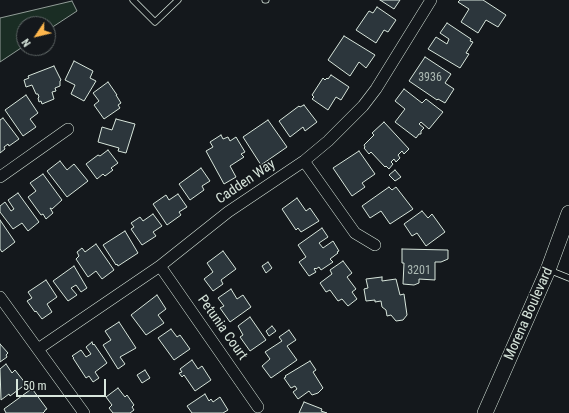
<!DOCTYPE html>
<style>
body{margin:0}
#map{position:relative;width:569px;height:413px;overflow:hidden;background:#14181c;font-family:"Roboto Condensed",sans-serif}
canvas{display:block}
.north{position:absolute;left:16px;top:16px;width:40px;height:40px;box-sizing:border-box;background:#14181c;border:1px solid #626a69;border-radius:50%;rotate:235deg;font-size:11px;font-weight:700;line-height:16px;text-align:center;color:#d8e6dc}
.north::after{content:'';display:block;margin:auto;width:14px;height:18px;background:#ffb74d;clip-path:polygon(50% 0,100% 100%,50% 72%,0 100%)}
.scale{position:absolute;left:16px;top:379px;width:90px;height:18px;box-sizing:border-box;border:2px solid #d8e6dc;border-top:0;padding-left:5px;font-size:12px;line-height:14px;white-space:nowrap;color:#d8e6dc;-webkit-text-stroke:3px #14181c;paint-order:stroke}
</style>
<div id="map">
<canvas width="569" height="413"></canvas>
<div class="north">N</div>
<div class="scale">50 m</div>
</div>
<script>
const g = document.querySelector('canvas').getContext('2d');
g.lineJoin = 'round';
function fillPath(path, color) { g.fillStyle = color; g.fill(path, 'evenodd'); }
const poly = rows => new Path2D(rows.map(r => 'M' + r).join(''));
function trace(path, color, width, dash) { g.strokeStyle = color; g.lineWidth = width; g.lineCap = dash ? 'butt' : 'round'; g.setLineDash(dash || []); g.stroke(path); }
function drawText(font, color, halo, rows, align = 'center') {
  g.font = font + ' "Roboto Condensed",sans-serif'; g.lineWidth = 3; g.setLineDash([]); g.textBaseline = 'middle'; g.strokeStyle = halo; g.fillStyle = color; for (const [text, x, y, turn = 0] of rows) {
    g.save(); g.translate(x, y); g.rotate((+turn || 0) * Math.PI / 180); g.textAlign = isNaN(turn) ? turn : align; if (halo) g.strokeText(text, 0, 0); g.fillText(text, 0, 0); g.restore();
  }
}
const green = poly([
 [72,1,77,11,48,30,48,24,24,24,24,46,0,62,0,18,72,1]
]);
fillPath(green, '#1a2d24');
trace(green, '#939e99', 1);
const building = poly([
 [380,0,400,0,394,9,380,0],
 [460,0,483,0,506,15,498,27,486,20,478,33,461,22,469,9,458,2,460,0],
 [377,7,396,20,388,32,384,30,376,43,356,30,369,11,373,13,377,7],
 [447,23,471,39,470,41,473,42,466,53,469,54,460,68,428,49,436,37,447,44,449,39,440,33,447,23],
 [344,36,375,55,366,68,359,62,350,76,328,60,344,36],
 [425,57,451,74,445,83,454,89,445,103,438,99,437,100,409,81,425,57],
 [74,61,93,71,90,78,96,81,84,101,71,94,75,85,65,80,74,61],
 [54,66,61,80,60,81,60,86,55,88,56,91,52,92,54,99,42,104,41,101,39,102,38,98,39,97,38,94,36,94,32,85,26,87,24,80,29,78,28,76,54,66],
 [331,75,349,87,341,100,336,97,328,110,312,99,314,97,312,95,323,78,325,80,327,78,328,79,331,75],
 [108,82,117,95,116,95,121,103,118,105,120,108,104,119,94,105,99,101,93,93,108,82],
 [404,89,422,103,426,99,443,112,429,129,421,122,419,124,424,128,421,131,421,134,419,134,416,138,395,122,405,109,395,101,404,89],
 [26,95,38,113,30,119,36,127,23,136,5,110,26,95],
 [304,105,317,122,305,131,303,127,290,137,279,121,299,106,300,107,304,105],
 [3,118,19,139,9,146,8,144,4,147,5,149,0,153,0,120,3,118],
 [116,119,135,124,126,153,118,151,119,148,98,142,102,127,112,130,116,119],
 [268,120,287,147,261,165,243,137,268,120],
 [384,122,409,149,404,154,402,151,398,155,400,158,396,162,394,159,391,162,393,164,389,169,386,166,385,167,371,152,369,154,364,148,365,147,364,145,374,135,372,133,384,122],
 [221,135,223,139,228,137,230,141,236,137,245,152,241,154,244,157,230,166,236,177,224,184,206,151,213,147,210,142,221,135],
 [108,150,118,163,111,168,113,170,105,176,103,174,97,179,86,164,98,155,100,156,108,150],
 [359,151,375,174,362,183,365,187,352,196,333,168,359,151],
 [60,161,67,170,74,164,88,181,67,197,47,171,60,161],
 [201,168,210,181,202,186,204,190,190,200,179,184,201,168],
 [395,170,401,177,395,181,389,175,395,170],
 [43,174,62,200,52,209,50,208,53,213,46,219,43,214,41,215,28,197,36,191,30,183,43,174],
 [389,187,392,190,396,187,413,209,390,224,381,211,370,218,362,206,389,187],
 [18,193,39,222,28,231,22,223,13,229,0,212,0,206,5,202,11,211,14,209,8,200,18,193],
 [178,194,187,207,179,212,181,215,167,225,153,204,166,195,169,200,178,194],
 [297,198,306,211,310,208,319,221,301,232,298,228,296,230,282,209,297,198],
 [422,211,428,218,432,214,445,232,426,246,417,233,412,236,404,224,422,211],
 [153,214,162,226,153,232,156,236,142,245,131,229,134,227,131,223,140,217,143,221,153,214],
 [0,220,15,242,2,252,0,249,0,220],
 [322,228,328,237,319,243,323,248,333,241,339,251,337,252,338,253,330,259,333,262,321,270,319,267,316,269,315,268,314,269,316,272,309,276,299,262,306,257,298,245,322,228],
 [125,231,138,253,118,266,117,264,116,265,103,245,125,231],
 [96,244,114,270,102,279,96,271,88,277,76,259,79,256,77,252,82,248,85,252,96,244],
 [402,249,448,250,448,259,441,262,435,262,435,280,419,279,419,283,414,285,403,284,404,263,402,263,402,249],
 [223,251,236,269,221,280,223,284,213,291,204,279,213,272,207,263,223,251],
 [343,261,352,273,347,277,356,289,352,292,357,299,348,306,342,299,338,301,330,290,326,292,320,283,332,274,330,270,343,261],
 [268,262,272,268,266,273,262,266,268,262],
 [74,266,87,288,81,292,76,285,71,288,77,295,68,301,53,281,74,266],
 [382,277,382,281,396,279,400,295,404,294,407,315,403,320,396,321,391,315,387,316,386,310,382,307,381,301,375,302,375,300,366,301,364,289,368,288,366,279,382,277],
 [46,280,57,297,47,304,52,312,42,319,36,311,35,312,27,301,32,298,28,292,46,280],
 [231,289,237,299,243,295,251,307,230,322,220,308,224,306,218,298,231,289],
 [157,295,166,309,158,315,164,323,146,335,131,315,157,295],
 [250,317,266,340,250,351,240,337,243,335,238,326,250,317],
 [119,322,136,348,120,357,125,364,118,369,103,345,111,340,105,331,119,322],
 [272,326,276,331,269,336,266,331,272,326],
 [171,329,177,337,180,335,190,349,174,360,158,338,171,329],
 [289,330,296,340,287,346,297,360,271,378,262,366,270,359,265,352,282,341,279,337,289,330],
 [92,342,93,345,94,344,107,363,95,372,99,378,93,382,89,376,86,378,73,358,74,358,72,356,81,350,86,357,91,354,86,347,92,342],
 [0,344,8,353,6,355,7,357,0,362,0,344],
 [192,360,198,369,202,366,211,380,195,391,184,375,182,377,179,373,182,372,180,369,192,360],
 [310,361,316,370,313,372,323,388,318,393,312,395,309,391,298,399,293,392,297,389,295,386,291,388,284,378,286,377,285,376,310,361],
 [6,364,12,373,15,370,26,384,10,396,9,394,1,400,0,369,6,364],
 [145,370,150,378,142,383,137,375,145,370],
 [118,388,125,397,127,395,134,405,132,407,134,410,130,413,113,413,109,408,112,405,106,397,118,388],
 [30,390,31,391,33,390,47,409,45,410,45,411,43,413,6,413,4,409,30,390],
 [205,394,209,401,211,399,213,402,220,397,228,410,223,413,192,413,187,406,205,394],
 [304,402,322,409,321,411,327,413,299,413,304,402]
]);
fillPath(building, '#2c363c');
trace(building, '#d8e6dc', 1);
const lane = poly([
 [133,0,155,22,178,0],
 [265,0,266,0],
 [549,270,569,278]
]);
const street = poly([
 [304,161,355,233,375,245],
 [0,177,68,129],
 [160,266,258,407],
 [0,297,84,413],
 [38,349,160,266,228,212,304,161,328,141,363,106,376,89,431,0]
]);
const secondary = poly([
 [485,413,548,270,569,213]
]);
trace(lane, '#d8e6dc', 7);
trace(street, '#d8e6dc', 12);
trace(secondary, '#d8e6dc', 16);
trace(lane, '#14181c', 5.5);
trace(street, '#14181c', 11);
trace(secondary, '#14181c', 15);
drawText('12px', '#adbab4', null, [
 ["3936",430,78],
 ["3201",419,271]
]);
drawText('14px', '#d8e6dc', '#14181c', [
 ["Cadden Way",246,182,-34],
 ["Morena Boulevard",529,314,-66],
 ["Petunia Court",222,328,55]
]);
</script>
